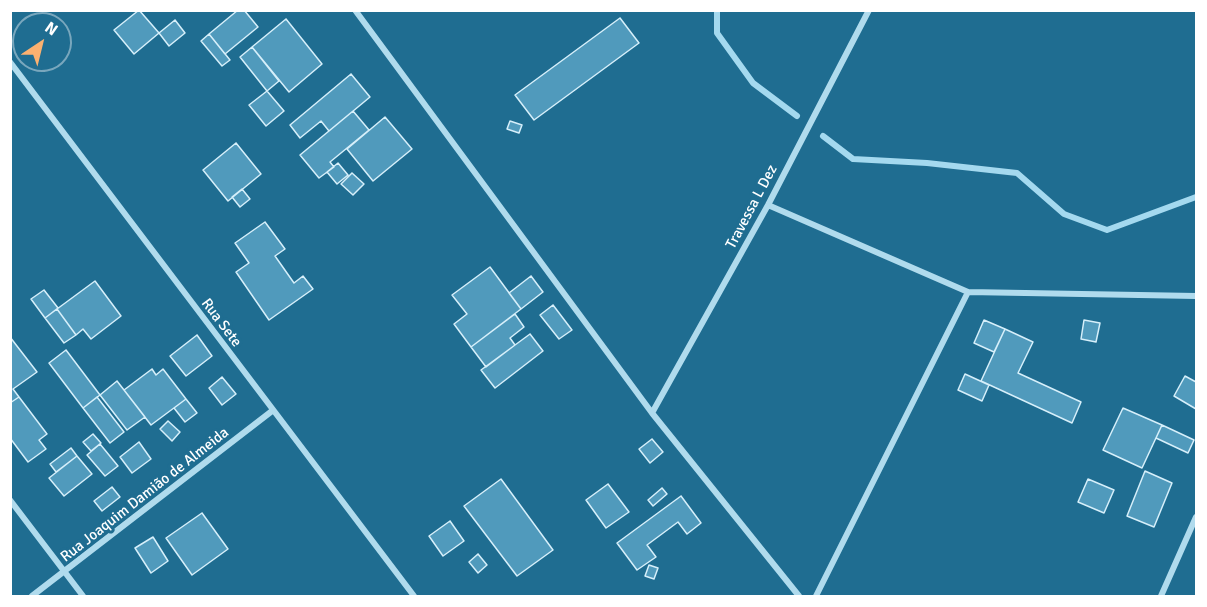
<!DOCTYPE html>
<meta charset="utf-8">
<style>
body{margin:0}
#map{position:relative;width:1207px;height:607px;overflow:hidden;background:#1f6d91;font-family:Signika,sans-serif}
canvas{display:block}
.frame{position:absolute;inset:0;border:12px solid #fff;pointer-events:none}
.north{position:absolute;left:12px;top:12px;width:60px;height:60px;box-sizing:border-box;background:#1f6d91;border:2px solid #79a7bd;border-radius:50%;rotate:35deg;font-size:16px;font-weight:700;line-height:24px;text-align:center;color:#fff}
.north::after{content:'';display:block;margin:auto;width:21px;height:27px;background:#fbb170;clip-path:polygon(50% 0,100% 100%,50% 72%,0 100%)}
</style>
<div id="map">
<canvas width="1207" height="607"></canvas>
<div class="frame"></div>
<div class="north">N</div>
</div>
<script>
const g = document.querySelector('canvas').getContext('2d');
g.lineJoin = 'round';
const poly = rows => new Path2D(rows.map(r => 'M' + r).join(''));
function trace(path, color, width, dash) { g.strokeStyle = color; g.lineWidth = width; g.lineCap = dash ? 'butt' : 'round'; g.setLineDash(dash || []); g.stroke(path); }
function fillPath(path, color) { g.fillStyle = color; g.fill(path, 'evenodd'); }
function drawText(font, color, halo, rows, align = 'center') {
  g.font = font + ' Signika,sans-serif'; g.lineWidth = 6; g.setLineDash([]); g.textBaseline = 'middle'; g.strokeStyle = halo; g.fillStyle = color; for (const [text, x, y, turn = 0] of rows) {
    g.save(); g.translate(x, y); g.rotate((+turn || 0) * Math.PI / 180); g.textAlign = isNaN(turn) ? turn : align; if (halo) g.strokeText(text, 0, 0); g.fillText(text, 0, 0); g.restore();
  }
}
trace(poly([
 [717,10,717,33,753,83,797,116],
 [823,136,853,159,927,163,1017,173,1064,214,1107,230,1196,197]
]), '#a4d9ef', 6);
const building = poly([
 [139,10,159,33,134,54,114,30,139,10],
 [238,10,244,10,258,27,225,54,209,34,238,10],
 [620,18,639,43,534,120,515,95,620,18],
 [286,19,322,64,289,92,252,47,286,19],
 [175,20,185,33,169,46,159,33,175,20],
 [209,34,230,60,222,66,201,41,209,34],
 [252,47,279,81,267,91,240,57,252,47],
 [351,74,370,97,329,131,321,121,300,138,290,125,351,74],
 [267,91,284,111,266,126,249,105,267,91],
 [353,111,369,130,330,162,334,167,319,178,300,155,353,111],
 [385,117,412,149,373,181,347,149,385,117],
 [510,121,522,125,519,133,507,129,510,121],
 [236,143,261,174,228,201,203,170,236,143],
 [338,163,348,175,337,184,327,172,338,163],
 [352,173,364,184,353,195,341,184,352,173],
 [242,189,250,199,240,207,232,197,242,189],
 [265,222,285,249,275,256,294,283,303,276,313,289,269,320,236,272,249,263,235,243,265,222],
 [490,267,521,309,471,347,454,324,467,314,452,295,490,267],
 [531,276,543,292,521,309,509,293,531,276],
 [95,281,121,316,91,339,83,329,76,335,57,309,95,281],
 [44,290,58,308,45,318,31,299,44,290],
 [553,305,572,330,559,339,540,315,553,305],
 [57,309,76,335,64,343,45,318,57,309],
 [515,314,524,327,510,338,515,345,486,367,471,347,515,314],
 [984,320,1005,329,994,352,974,343,984,320],
 [1084,320,1100,323,1096,342,1081,339,1084,320],
 [1005,329,1033,342,1018,373,1081,402,1072,423,981,381,1005,329],
 [530,334,543,351,495,388,481,370,530,334],
 [197,335,212,356,186,376,170,356,197,335],
 [10,337,37,372,13,389,19,397,10,403,10,337],
 [66,350,100,395,83,408,49,363,66,350],
 [152,369,156,375,163,369,186,399,151,425,124,390,152,369],
 [965,374,989,385,982,401,958,390,965,374],
 [1185,376,1196,382,1196,409,1174,396,1185,376],
 [222,377,236,394,222,405,209,388,222,377],
 [117,381,145,417,127,430,100,395,117,381],
 [19,397,47,434,39,440,46,449,28,462,10,438,10,403,19,397],
 [97,397,124,432,110,443,83,408,97,397],
 [186,399,197,413,185,422,174,408,186,399],
 [1123,408,1162,425,1142,468,1103,450,1123,408],
 [168,421,180,432,172,441,160,429,168,421],
 [1162,425,1194,440,1188,453,1156,438,1162,425],
 [93,434,101,443,91,451,83,442,93,434],
 [652,439,663,452,650,463,639,449,652,439],
 [139,442,151,459,132,473,120,457,139,442],
 [100,444,118,466,105,476,87,455,100,444],
 [71,448,77,456,56,472,50,464,71,448],
 [77,456,92,474,64,496,49,478,77,456],
 [1145,471,1172,483,1154,527,1127,516,1145,471],
 [501,479,553,550,517,576,464,506,501,479],
 [1088,479,1114,490,1104,513,1078,502,1088,479],
 [608,484,629,512,606,528,586,500,608,484],
 [112,487,120,497,102,511,94,501,112,487],
 [662,488,667,494,653,506,648,500,662,488],
 [681,496,701,523,687,534,678,522,647,545,656,557,637,570,617,543,681,496],
 [202,513,228,549,192,575,166,538,202,513],
 [450,521,464,541,443,556,429,536,450,521],
 [153,537,168,561,151,573,135,548,153,537],
 [478,554,487,565,478,573,469,562,478,554],
 [649,565,658,568,654,579,645,576,649,565]
]);
fillPath(building, '#509abc');
trace(building, '#d6effa', 1.5);
trace(poly([
 [355,10,652,413,799,596],
 [10,62,414,596],
 [768,205,968,292,1196,296],
 [652,413,768,205,869,10],
 [10,500,83,596],
 [32,596,272,411],
 [816,596,968,292],
 [1161,596,1196,517]
]), '#b0dbed', 6);
drawText('15px', '#fff', '#1f6d91', [
 ["Travessa L Dez",752,207,-62],
 ["Rua Sete",221,323,53],
 ["Rua Joaquim Damião de Almeida",145,495,-38]
]);
</script>
